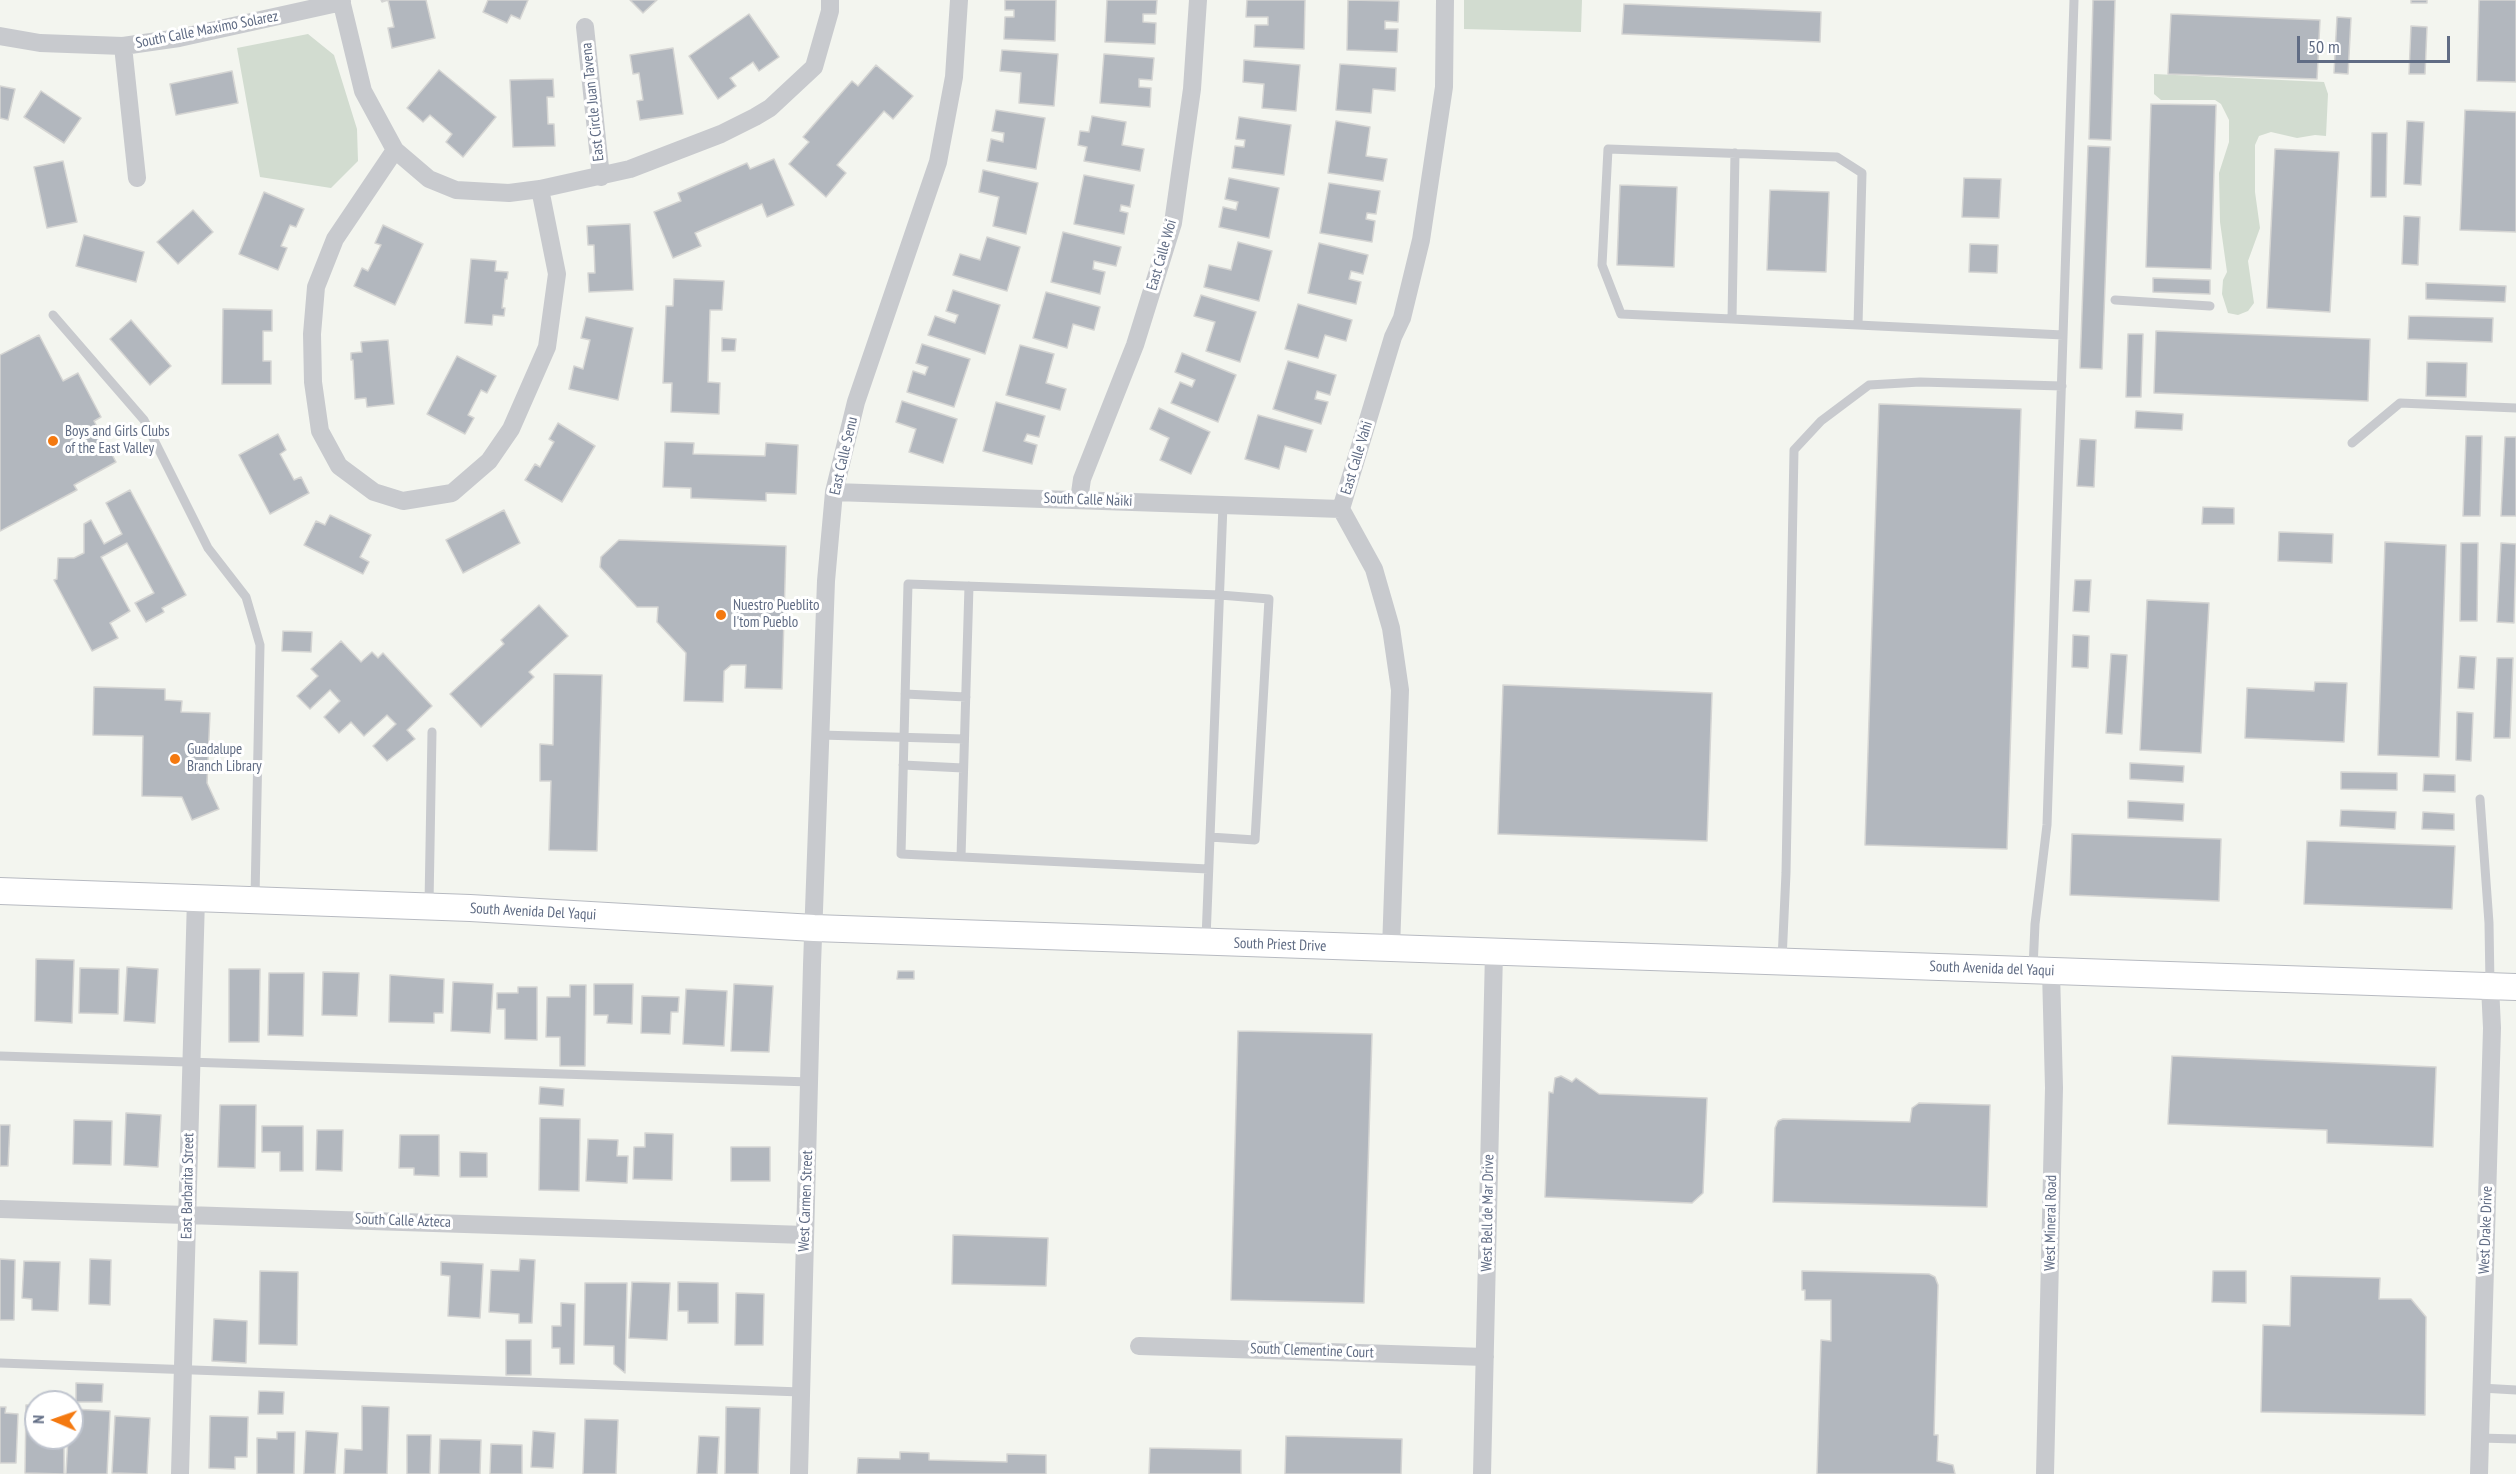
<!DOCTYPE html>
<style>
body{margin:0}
#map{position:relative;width:2516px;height:1474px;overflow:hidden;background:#f3f5ef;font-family:"PT Sans Narrow",sans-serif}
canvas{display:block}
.north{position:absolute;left:24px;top:1390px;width:60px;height:60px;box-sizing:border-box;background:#fff;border:2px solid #bfc4ce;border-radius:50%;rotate:272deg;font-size:16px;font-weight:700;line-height:24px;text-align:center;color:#606c84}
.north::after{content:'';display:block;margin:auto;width:21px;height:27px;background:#f47910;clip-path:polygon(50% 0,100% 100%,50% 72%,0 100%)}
.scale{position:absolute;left:2297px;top:36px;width:153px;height:27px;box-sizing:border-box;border:3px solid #606c84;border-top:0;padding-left:8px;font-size:18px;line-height:21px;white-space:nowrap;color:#606c84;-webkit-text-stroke:4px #fff;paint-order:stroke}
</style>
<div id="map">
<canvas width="2516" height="1474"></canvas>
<div class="north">N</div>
<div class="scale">50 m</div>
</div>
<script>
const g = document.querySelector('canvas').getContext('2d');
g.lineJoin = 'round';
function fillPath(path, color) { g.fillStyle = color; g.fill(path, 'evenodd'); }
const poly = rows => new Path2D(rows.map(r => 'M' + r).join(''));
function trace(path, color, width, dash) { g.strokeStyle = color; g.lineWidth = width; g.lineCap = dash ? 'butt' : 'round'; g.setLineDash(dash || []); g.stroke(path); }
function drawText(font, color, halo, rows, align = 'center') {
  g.font = font + ' "PT Sans Narrow",sans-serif'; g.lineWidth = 6; g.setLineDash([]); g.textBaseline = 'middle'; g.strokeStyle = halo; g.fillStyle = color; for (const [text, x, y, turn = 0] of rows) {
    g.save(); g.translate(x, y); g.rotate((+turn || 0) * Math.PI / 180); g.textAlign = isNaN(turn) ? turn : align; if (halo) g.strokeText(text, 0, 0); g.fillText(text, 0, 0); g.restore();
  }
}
fillPath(poly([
 [1464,0,1582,0,1581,32,1464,29],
 [308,34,334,55,357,129,358,161,331,188,260,177,237,48],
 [2154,74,2324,82,2328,94,2326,136,2315,135,2297,138,2271,132,2259,136,2255,145,2255,192,2260,228,2248,261,2254,303,2248,311,2238,315,2228,313,2222,294,2223,280,2227,272,2220,222,2219,173,2229,142,2229,120,2221,104,2215,100,2161,100,2154,94]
]), '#d2dcd0');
const building = poly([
 [381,0,426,0,435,38,392,48,388,28,394,27,388,0,382,2,381,0],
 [488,0,528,0,520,19,511,15,507,23,483,12,488,0],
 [630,0,657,0,643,13,630,0],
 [1005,0,1056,0,1055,41,1004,39,1005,17,1014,17,1014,10,1005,10,1005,0],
 [1107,0,1157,0,1156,14,1143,14,1143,22,1156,23,1155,44,1105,42,1107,0],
 [1247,0,1305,0,1304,49,1254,47,1255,25,1268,25,1268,17,1246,17,1247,0],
 [1348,0,1399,1,1398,22,1385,21,1385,29,1398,29,1397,52,1347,50,1348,0],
 [2093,0,2115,0,2111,140,2089,139,2093,0],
 [2411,0,2427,0,2427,3,2411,3,2411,0],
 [2479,0,2516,0,2516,82,2477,81,2479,0],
 [1624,4,1821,12,1820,42,1622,34,1624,4],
 [749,14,779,57,759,71,753,62,730,78,736,86,718,99,689,56,749,14],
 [2171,14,2320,20,2317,79,2168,74,2171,14],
 [2337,17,2351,18,2348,74,2334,73,2337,17],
 [2411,26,2427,27,2425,74,2409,74,2411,26],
 [673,48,683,114,640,120,637,101,643,100,639,73,633,74,630,55,673,48],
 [1002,50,1058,54,1054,106,1019,103,1021,73,1000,71,1002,50],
 [1104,54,1154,58,1152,80,1139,79,1139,87,1151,88,1150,107,1100,103,1104,54],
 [1244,60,1300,65,1296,111,1262,108,1264,84,1243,82,1244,60],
 [1340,64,1396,68,1395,91,1373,89,1371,113,1336,110,1340,64],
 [876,65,913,96,893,119,884,111,837,165,846,173,826,197,789,164,809,142,803,137,852,81,858,86,876,65],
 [439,70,496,117,463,157,446,142,452,134,430,115,423,122,407,108,439,70],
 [232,71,238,103,176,115,170,84,232,71],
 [553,79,554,97,547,97,548,124,554,124,555,146,513,147,510,80,553,79],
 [0,86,15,89,8,120,0,118,0,86],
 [41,91,81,118,64,143,24,117,41,91],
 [2151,104,2216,105,2211,269,2146,267,2151,104],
 [996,110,1045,118,1036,169,987,161,991,139,1003,142,1004,133,992,131,996,110],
 [2465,110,2516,112,2516,232,2460,230,2465,110],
 [1092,116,1126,122,1122,145,1144,149,1140,171,1084,161,1087,147,1078,145,1080,131,1089,132,1092,116],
 [1239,117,1291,125,1284,175,1232,168,1235,146,1244,147,1245,140,1236,139,1239,117],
 [1336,121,1370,127,1366,156,1387,159,1383,181,1328,173,1336,121],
 [2407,121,2424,122,2421,185,2404,184,2407,121],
 [2372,133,2387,133,2386,197,2371,197,2372,133],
 [2088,146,2110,147,2102,369,2080,368,2088,146],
 [2275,149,2339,152,2330,312,2267,308,2275,149],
 [774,159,794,205,767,217,762,204,695,233,701,246,673,258,654,212,681,201,678,193,747,163,750,169,774,159],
 [63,161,77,222,47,228,34,167,63,161],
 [983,170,1038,183,1026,234,993,226,999,197,979,192,983,170],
 [1084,175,1134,185,1130,207,1121,205,1120,211,1128,213,1124,234,1074,224,1084,175],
 [1229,178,1279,188,1269,238,1219,227,1223,207,1236,210,1238,202,1225,199,1229,178],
 [1964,178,2001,179,1999,218,1962,217,1964,178],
 [1329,183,1380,191,1376,214,1367,213,1366,219,1375,221,1372,242,1320,233,1329,183],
 [1620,185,1677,187,1674,267,1617,265,1620,185],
 [1770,190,1829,192,1826,272,1767,270,1770,190],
 [264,192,304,209,296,227,290,225,281,246,287,248,278,270,239,254,264,192],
 [193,210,213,232,178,264,157,242,193,210],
 [2404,216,2420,217,2418,265,2402,264,2404,216],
 [630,224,633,290,589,292,588,273,595,273,594,245,588,245,587,226,630,224],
 [383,225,423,244,395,305,354,286,362,268,368,271,381,245,375,243,383,225],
 [1063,232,1121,247,1116,266,1094,261,1093,269,1105,272,1100,294,1051,282,1063,232],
 [84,235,144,252,136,282,76,266,84,235],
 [987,237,1020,247,1007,291,953,275,960,254,980,260,987,237],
 [1238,242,1272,251,1259,301,1204,287,1209,265,1231,270,1238,242],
 [1319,243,1368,255,1363,274,1351,271,1349,279,1361,282,1356,304,1308,293,1319,243],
 [1970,244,1998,245,1997,273,1969,272,1970,244],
 [471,259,496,261,495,271,508,272,507,279,505,279,502,308,505,308,504,316,493,315,492,325,465,323,471,259],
 [2153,278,2210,280,2210,294,2153,292,2153,278],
 [674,279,724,281,722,310,710,310,708,382,720,383,719,414,671,412,672,383,663,383,666,306,673,306,674,279],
 [2426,283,2506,286,2505,302,2426,299,2426,283],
 [953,290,1000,305,985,354,928,335,935,316,955,323,958,315,946,311,953,290],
 [1046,292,1100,307,1094,330,1073,324,1067,348,1033,338,1046,292],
 [1201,295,1256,312,1240,362,1206,351,1215,322,1194,316,1201,295],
 [1298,304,1352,320,1346,341,1325,335,1318,358,1285,349,1298,304],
 [223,309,272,310,272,331,263,331,263,361,271,361,271,384,222,384,223,309],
 [2409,316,2493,318,2492,342,2408,339,2409,316],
 [586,317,633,328,618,400,569,389,574,366,583,369,590,340,581,338,586,317],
 [131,320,171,366,150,385,110,339,131,320],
 [2156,331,2370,339,2368,401,2154,393,2156,331],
 [2128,334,2143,334,2141,397,2126,397,2128,334],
 [39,335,63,381,78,373,101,417,94,421,116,462,74,485,77,490,0,531,0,355,39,335],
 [722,338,736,339,735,351,722,351,722,338],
 [388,340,394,404,367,407,366,398,355,399,353,360,351,360,351,353,362,352,361,342,388,340],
 [922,344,970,359,954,407,907,392,913,371,925,375,928,367,916,363,922,344],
 [1020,345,1054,354,1046,383,1066,389,1060,410,1006,395,1020,345],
 [1182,353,1236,375,1218,422,1171,403,1180,382,1192,387,1195,380,1175,372,1182,353],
 [457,356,496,376,487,393,481,390,468,415,474,418,465,434,427,414,457,356],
 [1288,361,1336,375,1330,395,1317,391,1315,399,1328,402,1321,424,1273,409,1288,361],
 [2427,362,2467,363,2466,397,2426,396,2427,362],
 [902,401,957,419,943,463,909,452,916,429,896,422,902,401],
 [996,402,1045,416,1039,437,1027,434,1024,441,1037,445,1032,464,983,451,996,402],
 [1879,404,2021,409,2007,849,1865,845,1879,404],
 [1159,408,1210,432,1191,474,1160,460,1169,438,1150,429,1159,408],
 [2136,411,2183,414,2182,430,2135,428,2136,411],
 [1258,415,1313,430,1306,452,1285,446,1279,469,1245,459,1258,415],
 [558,423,595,446,562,502,525,480,535,464,540,467,554,442,549,439,558,423],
 [278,434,286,450,280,454,294,480,301,477,309,493,270,514,239,455,278,434],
 [2466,436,2482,436,2480,516,2463,516,2466,436],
 [2505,437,2516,437,2516,516,2501,516,2505,437],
 [2080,439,2096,440,2094,487,2077,486,2080,439],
 [665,442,694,443,693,454,765,456,766,443,798,445,796,494,766,493,766,501,691,498,691,488,663,487,665,442],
 [130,490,186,595,162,608,164,612,146,622,135,603,154,593,127,543,101,557,130,611,110,623,118,638,92,651,54,580,57,579,58,558,74,558,84,553,84,524,91,520,104,544,122,534,106,503,130,490],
 [2203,507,2234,508,2234,524,2202,524,2203,507],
 [504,510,520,543,463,573,446,540,504,510],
 [330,515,371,535,360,557,369,562,363,574,304,545,316,521,325,525,330,515],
 [2279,532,2333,534,2332,563,2278,561,2279,532],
 [619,540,786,546,782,689,745,688,746,665,731,665,724,671,723,702,684,701,686,653,657,622,658,607,637,607,600,567,601,557,619,540],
 [2385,542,2446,545,2439,757,2378,755,2385,542],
 [2461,543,2478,543,2477,621,2460,621,2461,543],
 [2501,543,2516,544,2514,623,2497,622,2501,543],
 [2075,580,2091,580,2089,612,2073,611,2075,580],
 [2147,600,2209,603,2201,753,2140,750,2147,600],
 [539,605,568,636,529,672,534,677,481,727,450,694,504,644,501,640,539,605],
 [283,631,312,632,311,652,282,651,283,631],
 [2073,635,2089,636,2088,668,2072,667,2073,635],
 [341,641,361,662,372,652,378,658,383,653,432,706,407,730,415,739,387,761,373,746,396,724,387,715,364,736,351,722,339,733,324,717,340,701,330,690,310,709,297,696,318,676,311,669,341,641],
 [2111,654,2127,655,2122,734,2106,733,2111,654],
 [2460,656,2476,657,2474,689,2458,688,2460,656],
 [2497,658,2513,658,2510,738,2494,738,2497,658],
 [554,674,602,675,597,851,549,850,551,781,540,781,540,744,553,745,554,674],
 [2315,682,2347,683,2344,742,2245,738,2247,688,2314,691,2315,682],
 [1503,685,1712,693,1707,841,1498,834,1503,685],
 [94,687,165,689,165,700,182,701,181,712,210,713,207,783,219,809,192,820,182,797,142,796,143,736,93,735,94,687],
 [2457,712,2473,713,2471,761,2456,760,2457,712],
 [2130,763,2184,766,2183,782,2130,779,2130,763],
 [2341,772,2397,773,2397,790,2341,789,2341,772],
 [2424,774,2455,775,2455,792,2423,791,2424,774],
 [2128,801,2184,804,2183,821,2128,818,2128,801],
 [2341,810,2396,812,2395,829,2340,826,2341,810],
 [2423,812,2454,814,2454,830,2422,829,2423,812],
 [2072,834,2221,839,2219,901,2070,895,2072,834],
 [2307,841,2455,846,2452,909,2304,904,2307,841],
 [36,959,74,960,72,1023,35,1021,36,959],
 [127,967,158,969,155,1023,124,1021,127,967],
 [80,968,119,969,118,1014,79,1013,80,968],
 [229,969,260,969,259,1042,229,1042,229,969],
 [898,971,914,971,914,979,897,979,898,971],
 [323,972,359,973,357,1016,322,1015,323,972],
 [269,973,304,973,303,1036,268,1035,269,973],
 [390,975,444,979,443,1013,434,1013,434,1023,389,1022,390,975],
 [453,982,493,984,490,1033,451,1031,453,982],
 [594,984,633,984,632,1024,607,1023,608,1015,594,1015,594,984],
 [734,984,773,986,769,1052,731,1051,734,984],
 [570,985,586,985,585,1066,560,1066,560,1037,546,1037,547,997,570,997,570,985],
 [518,987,537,987,537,1040,505,1039,505,1009,497,1009,497,993,518,993,518,987],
 [686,989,727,991,724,1046,683,1044,686,989],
 [642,996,679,997,678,1012,671,1012,670,1034,641,1033,642,996],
 [1238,1031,1372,1034,1364,1303,1231,1300,1238,1031],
 [2172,1056,2436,1067,2433,1147,2327,1143,2327,1130,2168,1124,2172,1056],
 [1561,1076,1572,1082,1576,1078,1599,1094,1707,1098,1703,1193,1692,1203,1545,1197,1549,1092,1553,1093,1555,1078,1561,1076],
 [540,1087,564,1089,563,1106,539,1104,540,1087],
 [1919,1103,1990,1105,1987,1207,1773,1202,1775,1128,1778,1121,1783,1119,1910,1122,1912,1108,1919,1103],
 [220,1105,256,1105,255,1168,218,1167,220,1105],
 [126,1113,161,1115,158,1167,124,1165,126,1113],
 [540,1118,580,1119,579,1191,539,1190,540,1118],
 [74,1120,112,1121,111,1165,73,1164,74,1120],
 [0,1125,10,1125,8,1166,0,1166,0,1125],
 [262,1126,303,1126,303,1171,280,1171,280,1152,262,1152,262,1126],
 [317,1130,343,1130,342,1171,316,1170,317,1130],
 [645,1133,673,1134,672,1180,633,1179,634,1147,645,1147,645,1133],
 [400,1135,439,1135,439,1176,414,1175,414,1168,399,1168,400,1135],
 [588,1139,618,1140,617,1156,628,1156,627,1183,586,1181,588,1139],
 [731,1147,770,1147,770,1181,731,1181,731,1147],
 [460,1152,487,1153,487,1177,460,1177,460,1152],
 [953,1235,1048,1238,1046,1286,952,1284,953,1235],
 [0,1259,15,1260,14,1320,0,1320,0,1259],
 [90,1259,111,1260,110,1305,89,1304,90,1259],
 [520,1259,535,1260,532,1323,519,1323,519,1314,489,1312,491,1270,519,1271,520,1259],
 [24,1261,60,1262,58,1311,32,1310,32,1299,22,1298,24,1261],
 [441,1262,483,1264,480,1318,448,1316,450,1276,441,1275,441,1262],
 [260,1271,298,1272,297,1345,259,1344,260,1271],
 [1802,1271,1929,1274,1935,1277,1938,1285,1934,1435,1938,1435,1937,1461,1953,1465,1955,1474,1817,1474,1821,1340,1831,1341,1831,1300,1805,1300,1805,1290,1802,1290,1802,1271],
 [2213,1271,2246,1271,2246,1303,2212,1302,2213,1271],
 [2291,1276,2380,1278,2379,1299,2411,1299,2426,1317,2425,1415,2261,1412,2263,1325,2290,1326,2291,1276],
 [632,1282,670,1283,667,1340,629,1338,632,1282],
 [678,1282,718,1283,718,1323,688,1323,688,1311,678,1311,678,1282],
 [585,1283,627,1283,625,1373,614,1364,614,1346,584,1345,585,1283],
 [736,1293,764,1294,763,1345,735,1345,736,1293],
 [561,1303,575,1304,574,1364,560,1364,560,1348,552,1348,552,1326,561,1326,561,1303],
 [214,1319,247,1321,246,1363,212,1361,214,1319],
 [506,1340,531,1340,531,1375,506,1375,506,1340],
 [76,1383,103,1384,102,1402,76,1402,76,1383],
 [259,1391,284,1392,283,1414,258,1414,259,1391],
 [26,1405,36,1405,36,1438,64,1438,64,1474,25,1473,26,1405],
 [362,1406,389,1407,387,1474,344,1474,345,1449,362,1450,362,1406],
 [0,1407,6,1407,5,1413,18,1414,16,1463,0,1463,0,1407],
 [726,1407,760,1408,758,1474,725,1474,726,1407],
 [72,1409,110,1411,107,1474,66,1474,68,1438,72,1438,72,1409],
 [115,1416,150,1418,147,1474,112,1473,115,1416],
 [210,1416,248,1417,247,1457,235,1457,235,1469,209,1468,210,1416],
 [585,1419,618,1420,616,1474,583,1474,585,1419],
 [306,1431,338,1433,335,1474,304,1474,306,1431],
 [533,1431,555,1433,553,1468,531,1467,533,1431],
 [277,1432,295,1432,294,1474,257,1474,257,1438,277,1439,277,1432],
 [407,1435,431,1435,430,1474,407,1474,407,1435],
 [699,1436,719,1437,717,1474,697,1474,699,1436],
 [1286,1436,1402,1439,1401,1474,1285,1474,1286,1436],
 [440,1439,481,1440,480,1474,439,1474,440,1439],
 [491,1444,522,1445,522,1474,490,1474,491,1444],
 [1150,1448,1241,1450,1241,1474,1149,1474,1150,1448],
 [900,1452,929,1453,929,1460,1007,1462,1007,1454,1046,1455,1046,1474,857,1474,858,1458,900,1459,900,1452]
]);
fillPath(building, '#b2b7be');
trace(building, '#d5d5d3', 1.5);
const secondary = poly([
 [0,891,470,908,814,928,2516,987]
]);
trace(secondary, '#b7bac1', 28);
trace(poly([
 [2115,300,2210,306],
 [53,315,144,420,208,548,246,597,260,645,255,898],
 [1732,319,1735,153],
 [1858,325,1862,173,1837,157,1608,149,1602,265,1621,314,1732,319,1858,325,2063,335],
 [2352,443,2400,403,2516,408],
 [905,694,966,697],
 [820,735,964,739],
 [903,765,963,768],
 [2480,799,2489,923,2490,985],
 [961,857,969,586],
 [1208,869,901,854,908,584,1220,595,1269,599,1255,840,1210,837],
 [429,904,432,732],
 [1206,939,1223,505],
 [1782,960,1786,873,1794,450,1821,421,1869,385,1920,382,2062,386],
 [2033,968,2035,924,2047,825,2074,0],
 [0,1056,810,1082],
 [0,1363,801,1392],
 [2481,1388,2516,1390],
 [2480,1438,2516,1439]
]), '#c8cace', 9);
trace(poly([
 [341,0,363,91,395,150,429,179,456,190,509,193,540,189,630,169,721,134,755,117,770,108,814,67,830,11,830,0],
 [585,27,601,177],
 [0,36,40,43,123,46,179,38,342,2],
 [123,46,137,178],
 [395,150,335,239,316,287,312,334,313,382,320,431,339,466,374,492,403,501,452,493,489,461,511,429,547,347,557,274,540,189],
 [834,492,1341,509],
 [1079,500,1082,479,1135,345,1173,223,1192,89,1198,0],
 [1391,949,1400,690,1391,628,1374,569,1341,509,1393,337,1402,318,1421,240,1444,87,1445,0],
 [0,1209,805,1235],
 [1139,1346,1485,1357],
 [180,1474,196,898],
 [799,1474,812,965,826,581,834,492,856,402,938,162,954,77,959,0],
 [1482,1474,1494,952],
 [2045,1474,2054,1088,2051,971],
 [2479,1474,2492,1028,2490,986]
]), '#c8cace', 18);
trace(secondary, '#fff', 26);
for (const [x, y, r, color] of [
 [53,441,6,"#f47910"],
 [721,615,6,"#f47910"],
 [175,759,6,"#f47910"]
]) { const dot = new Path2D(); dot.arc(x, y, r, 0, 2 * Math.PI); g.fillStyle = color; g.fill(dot); trace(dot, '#fff', 2); }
drawText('15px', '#606c84', '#fff', [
 ["South Calle Maximo Solarez",207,30,-11],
 ["East Circle Juan Tavena",593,102,-96],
 ["East Calle Woi",1162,255,-74],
 ["East Calle Senu",844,456,-77],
 ["East Calle Vahi",1357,458,-73],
 ["South Calle Naiki",1088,500,2],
 ["South Avenida Del Yaqui",533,912,3],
 ["South Priest Drive",1280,945,2],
 ["South Avenida del Yaqui",1992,969,2],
 ["East Barbarita Street",188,1186,-89],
 ["West Carmen Street",806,1201,-88],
 ["West Bell de Mar Drive",1488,1213,-89],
 ["South Calle Azteca",403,1221,2],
 ["West Mineral Road",2051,1223,-89],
 ["West Drake Drive",2486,1230,-88],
 ["South Clementine Court",1312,1351,2]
]);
drawText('15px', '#606c84', '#fff', [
 ["Boys and Girls Clubs",65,432],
 ["of the East Valley",65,449],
 ["Nuestro Pueblito",733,606],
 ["I'tom Pueblo",733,623],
 ["Guadalupe",187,750],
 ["Branch Library",187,767]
], 'left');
</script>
